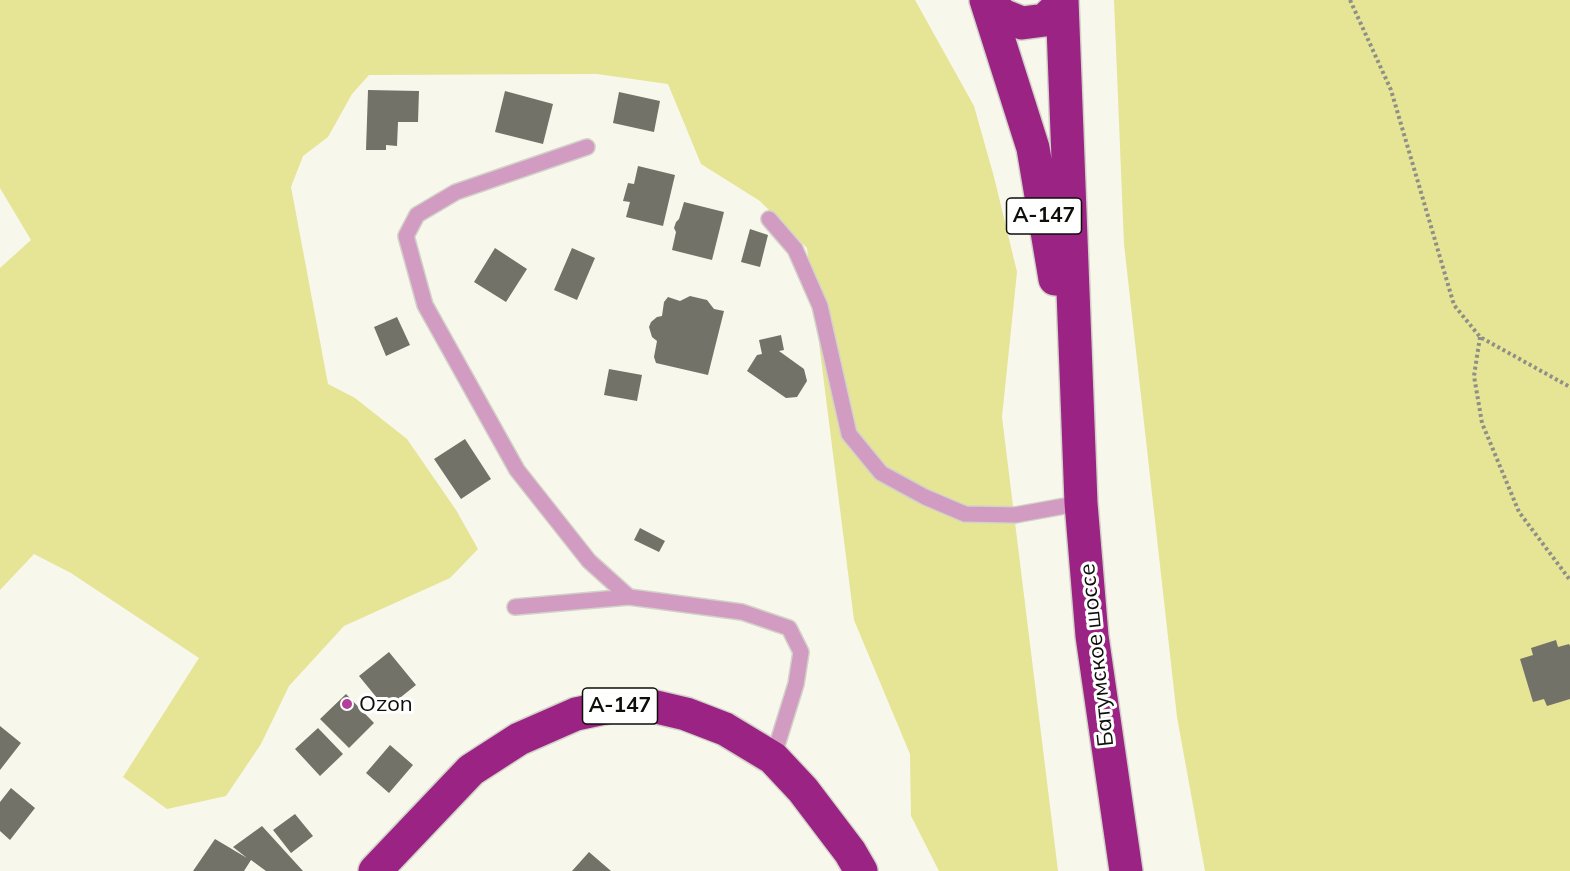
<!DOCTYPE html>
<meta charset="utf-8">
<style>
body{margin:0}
canvas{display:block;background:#f7f7ec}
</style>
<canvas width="1570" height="871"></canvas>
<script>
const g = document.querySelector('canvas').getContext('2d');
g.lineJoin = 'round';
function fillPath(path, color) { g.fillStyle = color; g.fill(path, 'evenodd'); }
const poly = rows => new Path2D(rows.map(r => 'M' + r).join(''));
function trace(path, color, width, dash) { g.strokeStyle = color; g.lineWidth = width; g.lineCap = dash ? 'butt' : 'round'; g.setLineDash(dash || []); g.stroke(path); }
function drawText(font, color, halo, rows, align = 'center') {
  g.font = font + ' Mulish,sans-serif'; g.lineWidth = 6; g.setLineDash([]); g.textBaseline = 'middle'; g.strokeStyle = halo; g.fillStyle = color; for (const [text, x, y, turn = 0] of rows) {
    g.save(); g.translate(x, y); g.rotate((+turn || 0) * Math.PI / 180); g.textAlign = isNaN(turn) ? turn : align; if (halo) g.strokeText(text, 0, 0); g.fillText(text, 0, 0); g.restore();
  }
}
fillPath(poly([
 [0,0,915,0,974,106,994,177,1017,272,1002,417,1058,871,939,871,911,816,910,754,854,620,807,248,760,201,701,164,668,84,597,74,369,75,352,94,328,137,303,156,291,187,328,384,355,398,407,439,456,510,478,549,450,578,344,626,289,686,261,744,226,796,167,809,123,777,199,658,71,573,34,554,0,590,0,268,31,240,0,188],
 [1114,0,1570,0,1570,871,1205,871,1177,717,1124,244]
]), '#e6e495');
fillPath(poly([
 [368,90,419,91,418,122,398,122,397,146,386,145,386,150,366,150],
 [505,91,553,104,543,144,495,132],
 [619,92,660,101,654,132,613,123],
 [638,166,675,175,663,226,626,217,630,202,623,201,628,183,634,184],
 [684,202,724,212,712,260,672,250,676,232,674,228,676,222,679,219],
 [750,229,768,235,760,267,741,262],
 [495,248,527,269,506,302,474,282],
 [572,248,595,258,577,300,554,290],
 [690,296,707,300,714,309,724,311,708,375,656,363,654,357,657,341,652,337,649,327,651,322,657,317,662,316,664,302,668,297,680,301],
 [397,317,410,345,386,356,374,327],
 [781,335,784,350,779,351,804,369,807,381,797,397,786,398,747,371,757,355,762,354,759,340],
 [609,369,642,375,637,401,604,395],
 [465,439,491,479,461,499,434,459],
 [640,528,665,541,659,552,634,540],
 [1556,640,1558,647,1569,644,1570,646,1570,699,1547,706,1544,699,1533,702,1520,659,1533,655,1531,648],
 [389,652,416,685,386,709,359,676],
 [346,694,374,723,349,748,320,719],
 [0,726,21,743,0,770],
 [318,728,343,754,320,776,295,749],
 [390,745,413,765,389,793,366,773],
 [11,788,35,808,10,840,0,831,0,802],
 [295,814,313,836,291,853,273,830],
 [262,826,303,871,266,871,251,860,244,871,193,871,215,839,247,858,233,847],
 [589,852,611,871,572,871]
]), '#727268');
const lane = poly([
 [587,147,456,192,417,215,406,236,425,305,517,470,589,561,629,597,742,612,789,628,801,652,796,684,773,758],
 [769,219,795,249,820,306,849,434,881,473,925,497,965,514,1015,515,1081,503],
 [515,607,629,597]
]);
const highway = poly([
 [986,0,1033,148,1055,279],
 [988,0,1002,15,1022,23,1045,20,1062,3],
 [1062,0,1081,503,1092,636,1126,871],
 [375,871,471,770,519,739,576,714,614,706,652,706,686,714,725,729,773,758,803,790,850,852,861,871]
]);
trace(lane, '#d2d2c8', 18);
trace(highway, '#d2d2c8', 36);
trace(poly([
 [1350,0,1391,90,1454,305,1480,337,1570,387],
 [1480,337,1474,376,1482,423,1519,512,1570,580]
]), '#8f8f87', 4, [3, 3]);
trace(lane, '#d29bc2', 15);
trace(highway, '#9b2383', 33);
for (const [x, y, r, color] of [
 [347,704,6,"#b23f99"]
]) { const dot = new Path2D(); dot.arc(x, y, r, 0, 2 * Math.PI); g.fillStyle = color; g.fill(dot); trace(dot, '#fff', 2); }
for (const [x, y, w] of [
 [1044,216,75],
 [620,706,75]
]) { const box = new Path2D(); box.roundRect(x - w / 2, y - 18, w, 36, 4.5); g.fillStyle = '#fff'; g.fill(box); trace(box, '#0e0e0a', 1.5); }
drawText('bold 21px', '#0e0e0a', null, [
 ["А-147",1044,216],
 ["А-147",620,706]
]);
drawText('22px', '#0e0e0a', '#fff', [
 ["Батумское шоссе",1097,655,-96]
]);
drawText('22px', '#0e0e0a', '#fff', [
 ["Ozon",359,704]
], 'left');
</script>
